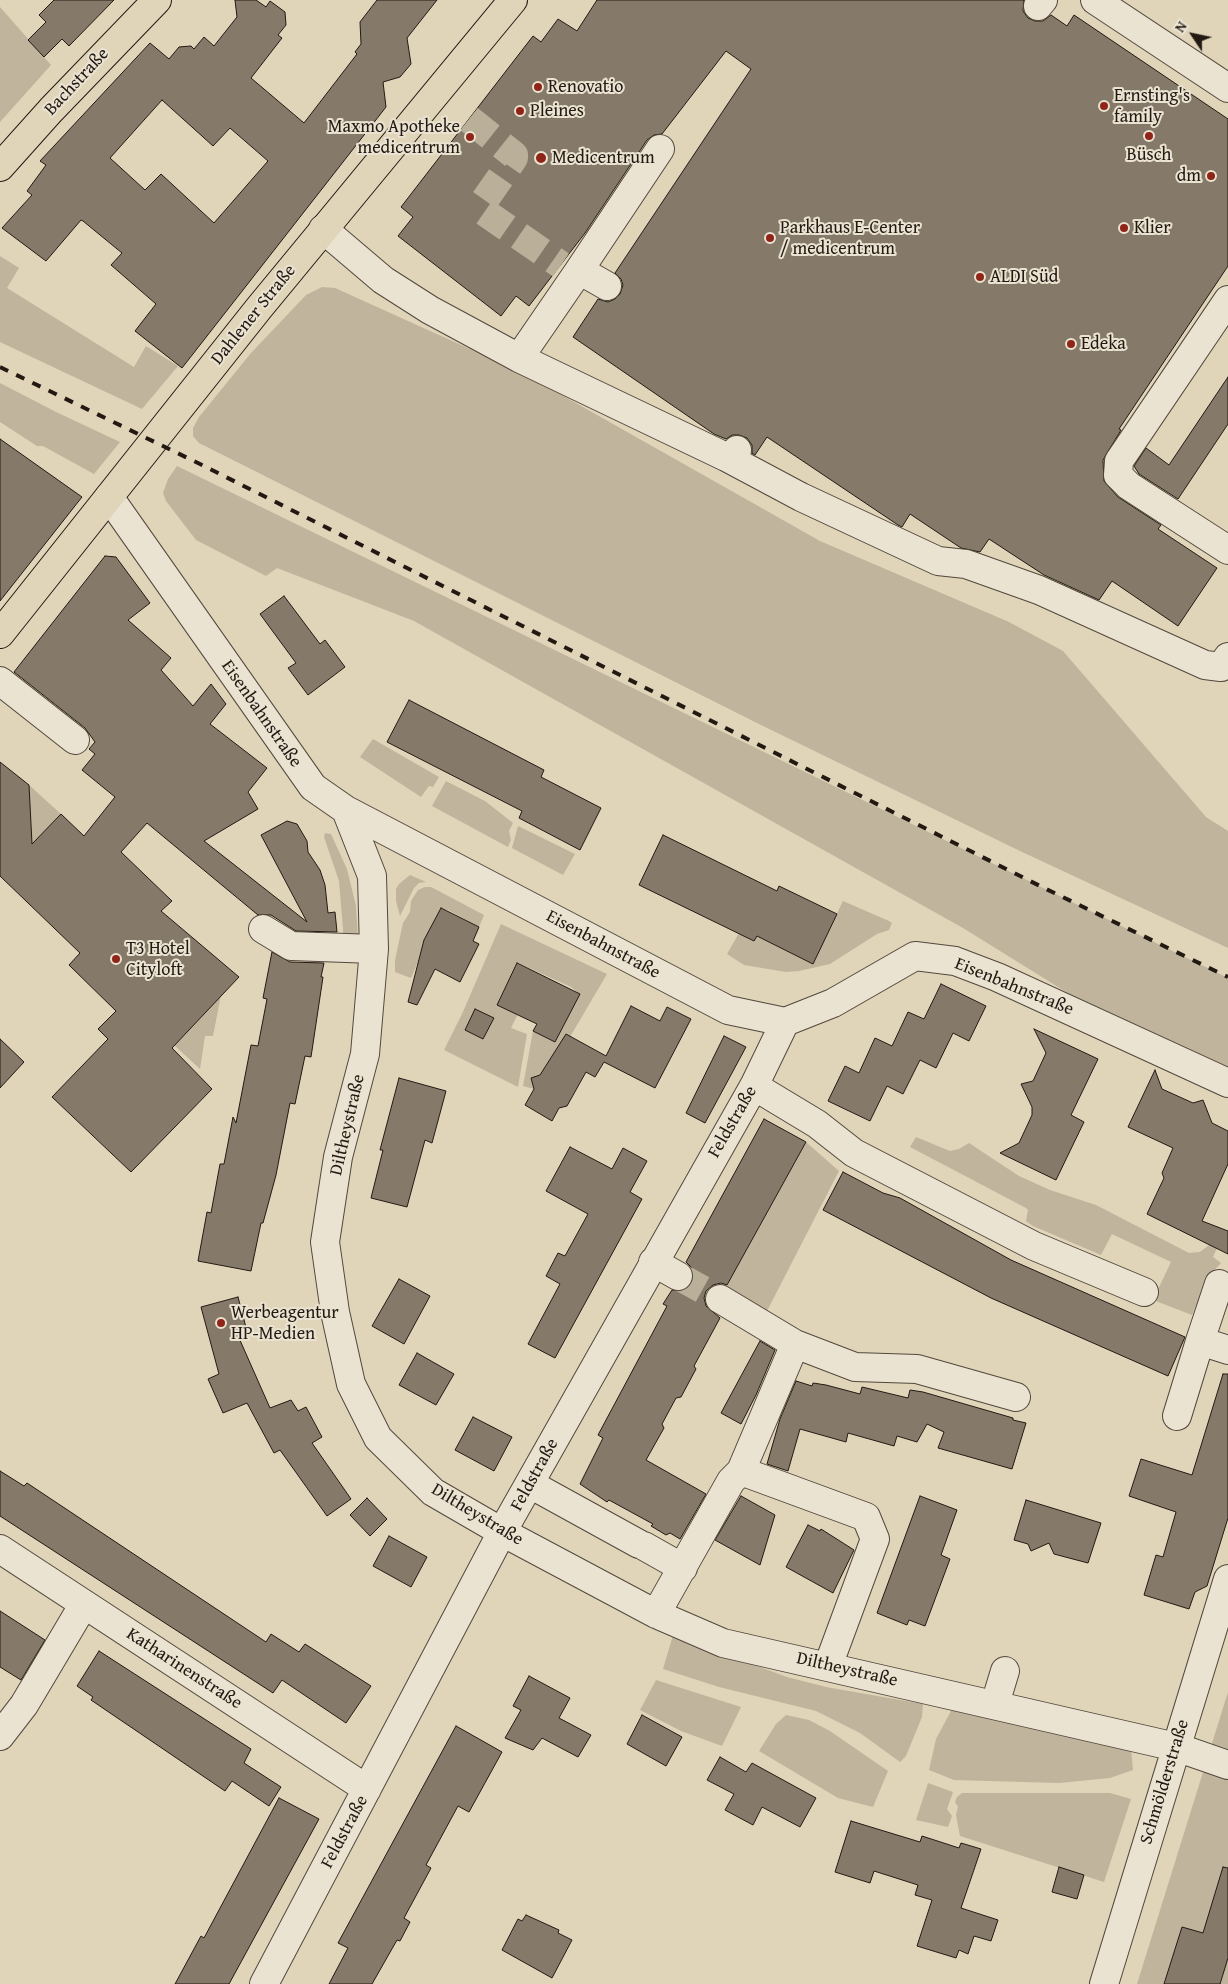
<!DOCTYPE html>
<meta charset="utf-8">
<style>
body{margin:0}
#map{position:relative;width:1228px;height:1984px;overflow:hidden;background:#e0d4b9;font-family:"Gentium Book Plus",serif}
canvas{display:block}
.north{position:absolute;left:1168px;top:10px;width:50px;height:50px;-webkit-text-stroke:4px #ebe3d2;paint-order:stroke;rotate:304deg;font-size:14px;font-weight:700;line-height:20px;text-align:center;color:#231913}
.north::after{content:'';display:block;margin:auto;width:18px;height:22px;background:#231913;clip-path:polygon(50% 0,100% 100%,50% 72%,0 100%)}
</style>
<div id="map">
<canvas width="1228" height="1984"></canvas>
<div class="north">N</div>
</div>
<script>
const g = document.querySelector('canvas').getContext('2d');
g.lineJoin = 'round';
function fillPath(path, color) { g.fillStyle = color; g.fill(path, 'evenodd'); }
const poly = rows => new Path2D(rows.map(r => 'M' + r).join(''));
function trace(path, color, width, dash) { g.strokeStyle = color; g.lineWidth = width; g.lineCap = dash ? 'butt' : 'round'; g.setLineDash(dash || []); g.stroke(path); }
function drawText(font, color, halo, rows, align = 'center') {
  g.font = font + ' "Gentium Book Plus",serif'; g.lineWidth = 4; g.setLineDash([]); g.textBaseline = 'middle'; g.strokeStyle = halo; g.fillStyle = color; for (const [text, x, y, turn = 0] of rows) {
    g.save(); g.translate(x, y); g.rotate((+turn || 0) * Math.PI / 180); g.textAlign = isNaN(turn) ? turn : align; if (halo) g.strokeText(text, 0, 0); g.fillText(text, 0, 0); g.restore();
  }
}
fillPath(poly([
 [0,7,51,65,0,122],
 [0,256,19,268,7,288,134,367,146,346,178,366,142,409,0,342],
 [322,287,335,288,521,372,820,541,1009,622,1063,651,1206,817,1228,831,1228,948,1020,851,759,724,199,443,193,436,193,428,199,417,251,353,306,295],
 [0,383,56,412,120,442,94,474,43,446,37,446,0,422],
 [177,466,1228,978,1228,1074,1087,1005,963,928,414,621,277,568,266,576,196,540,166,501,163,493,168,479],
 [373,739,439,777,433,787,429,786,421,797,360,757],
 [446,781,485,801,513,823,509,831,511,840,508,847,432,806],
 [29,785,61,814,17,861,29,792],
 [518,826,575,854,563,875,512,848],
 [325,833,331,834,347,869,356,906,358,940,344,941,339,881,324,837],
 [410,875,426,882,419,883,414,888,400,916,396,901,396,889,399,884],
 [425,887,431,887,484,915,479,927,448,910,441,909,411,978,395,972,395,960,403,923,410,912,411,901,418,890],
 [843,901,889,921,892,923,889,930,877,934,830,964,799,971,786,972,744,965,727,954,739,933,754,941,756,935,813,963],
 [501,924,607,974,554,1064,540,1075,531,1078,534,1089,523,1086,533,1031,551,1040,561,1030,579,994,571,987,518,963,499,999,520,1010,511,1028,527,1034,518,1087,444,1050,462,1014],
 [221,995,213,1036,205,1036,200,1069,174,1045],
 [916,1137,950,1151,959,1149,969,1143,1019,1176,1050,1190,1096,1205,1189,1253,1200,1252,1209,1245,1217,1226,1225,1230,1213,1257,1221,1263,1208,1277,1192,1315,1153,1300,1171,1262,1112,1234,1101,1255,1033,1226,1026,1221,1028,1210,1026,1208,910,1147],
 [806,1142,839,1171,767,1311,723,1293],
 [673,1635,787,1677,826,1687,923,1704,922,1717,906,1756,900,1762,860,1733,816,1711,719,1687,663,1669],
 [656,1680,741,1707,722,1746,681,1731,640,1710],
 [1228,1692,1228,1984,1137,1984],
 [952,1709,1131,1748,1133,1770,1110,1778,1059,1783,954,1780,929,1770,936,1739],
 [786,1715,809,1720,830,1731,888,1771,873,1807,838,1798,759,1751,776,1724],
 [928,1783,953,1792,947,1809,952,1816,948,1827,916,1820],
 [962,1793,1110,1793,1131,1799,1104,1882,960,1836,956,1815,958,1807,955,1802,957,1797]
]), '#c0b49d');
const building = poly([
 [54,0,114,0,69,46,62,39,44,57,28,40,46,22,39,15,54,0],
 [235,0,256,0,266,7,270,1,285,12,286,25,278,35,282,38,251,78,304,123,357,54,355,52,361,44,360,22,377,0,437,0,407,38,411,64,400,77,383,82,386,107,182,368,135,331,156,304,111,265,122,253,83,221,81,220,46,261,2,228,32,195,27,191,46,165,40,161,150,43,169,59,179,47,191,46,194,49,204,37,214,46,237,17,235,0],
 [162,100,213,146,230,128,268,161,214,223,161,174,145,190,110,158,162,100],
 [597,0,1024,0,1023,11,1028,18,1035,21,1043,21,1051,15,1067,26,1074,15,1228,119,1228,266,1119,429,1121,430,1103,460,1104,481,1118,497,1161,525,1158,529,1217,568,1178,626,1112,581,1099,600,1044,575,989,539,980,552,961,548,910,514,902,527,898,525,767,437,755,455,752,453,752,445,747,438,739,435,732,435,726,439,714,434,573,337,598,299,608,302,615,299,620,294,623,285,621,279,615,273,751,69,726,51,662,134,654,135,647,140,585,233,529,306,516,296,501,316,398,236,413,217,401,207,533,36,541,42,558,19,577,31,597,0],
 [1228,377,1228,424,1178,499,1139,474,1134,466,1146,448,1169,465,1228,377],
 [0,439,82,497,0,601,0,439],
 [105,556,116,557,150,603,128,620,171,658,161,670,193,706,211,684,226,704,210,724,267,768,248,792,258,809,204,841,307,922,261,835,287,821,297,824,307,841,308,852,320,870,325,885,328,913,335,912,337,932,296,931,271,915,258,915,147,823,121,852,172,901,161,911,239,977,172,1048,212,1089,131,1172,52,1097,108,1039,98,1029,116,1011,69,965,80,953,0,876,0,762,29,785,32,844,61,814,84,836,115,797,82,770,95,754,89,749,95,742,85,728,14,672,105,556],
 [284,596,320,644,325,640,345,667,308,695,288,668,296,663,260,614,284,596],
 [409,700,544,770,541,777,601,808,580,850,519,818,522,811,387,742,409,700],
 [663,835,777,891,779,886,837,914,813,964,757,936,754,941,639,885,663,835],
 [441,908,479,927,473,941,479,944,460,982,435,969,417,1005,408,1002,424,940,441,908],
 [272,952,290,962,324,963,321,977,323,977,311,1057,305,1056,295,1104,290,1103,276,1175,263,1223,261,1223,251,1271,198,1261,207,1212,211,1213,220,1164,224,1164,233,1117,236,1123,251,1045,258,1046,267,999,263,998,272,952],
 [517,963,580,994,555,1042,533,1031,537,1024,497,1005,517,963],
 [941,984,986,1006,969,1041,953,1033,936,1068,920,1060,903,1094,887,1086,870,1121,828,1101,845,1066,859,1073,875,1038,892,1046,908,1012,924,1019,941,984],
 [631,1006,660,1021,667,1007,691,1019,655,1088,604,1062,595,1077,586,1072,567,1106,559,1108,552,1121,525,1105,534,1089,531,1078,540,1075,566,1034,606,1056,631,1006],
 [475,1009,494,1018,483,1039,465,1030,475,1009],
 [1034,1029,1098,1059,1071,1115,1084,1122,1056,1180,1000,1153,1019,1143,1032,1115,1032,1107,1021,1084,1033,1081,1046,1053,1034,1029],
 [724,1036,746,1047,705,1123,686,1113,724,1036],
 [0,1039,24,1062,0,1088,0,1039],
 [1155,1070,1162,1089,1193,1103,1203,1100,1212,1123,1228,1131,1228,1164,1202,1221,1228,1231,1228,1254,1147,1214,1164,1178,1162,1173,1173,1148,1128,1127,1155,1070],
 [399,1078,446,1091,432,1143,425,1140,407,1207,371,1198,383,1150,380,1150,399,1078],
 [764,1119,806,1142,727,1285,721,1283,713,1285,706,1291,704,1298,706,1306,720,1318,694,1366,696,1369,681,1397,676,1398,662,1424,664,1428,646,1460,706,1494,680,1539,670,1533,666,1535,651,1526,653,1524,609,1500,607,1502,580,1484,603,1438,598,1435,667,1306,663,1304,672,1290,686,1290,692,1283,694,1276,692,1268,686,1262,764,1119],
 [570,1147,612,1169,623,1148,647,1161,630,1192,642,1199,555,1358,528,1344,560,1284,546,1276,558,1253,565,1256,588,1214,546,1191,570,1147],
 [843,1172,883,1193,900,1198,1011,1260,1185,1337,1168,1376,991,1298,823,1210,843,1172],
 [399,1279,430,1296,404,1344,372,1326,399,1279],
 [238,1297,248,1335,239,1338,270,1408,291,1400,298,1411,306,1407,322,1437,312,1443,351,1499,327,1516,280,1450,274,1453,247,1403,223,1413,208,1379,219,1374,201,1307,238,1297],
 [760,1341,775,1350,756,1395,741,1424,721,1413,760,1341],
 [417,1353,454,1374,436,1405,399,1385,417,1353],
 [1223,1374,1228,1374,1228,1518,1207,1586,1195,1592,1189,1609,1144,1595,1156,1555,1163,1557,1176,1512,1129,1496,1141,1459,1192,1475,1223,1374],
 [796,1381,812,1386,813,1383,826,1385,860,1394,862,1387,908,1398,910,1390,923,1392,1013,1418,1013,1420,1026,1423,1012,1469,938,1448,944,1432,927,1424,917,1442,897,1436,894,1446,848,1433,846,1442,800,1429,788,1471,767,1464,780,1419,796,1381],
 [473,1417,512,1437,494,1471,455,1450,473,1417],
 [0,1471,24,1486,27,1483,266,1642,271,1634,299,1652,305,1644,371,1686,346,1723,282,1680,273,1693,0,1516,0,1471],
 [741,1496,775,1515,760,1565,715,1540,741,1496],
 [920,1496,957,1510,941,1555,950,1559,925,1626,909,1620,907,1625,877,1613,920,1496],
 [367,1498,387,1519,370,1536,350,1515,367,1498],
 [1026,1500,1101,1523,1088,1563,1054,1554,1049,1543,1031,1551,1028,1544,1014,1540,1026,1500],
 [808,1525,820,1531,821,1529,854,1550,833,1593,786,1567,808,1525],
 [389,1536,427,1557,411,1587,373,1566,389,1536],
 [0,1611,45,1640,21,1680,0,1667,0,1611],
 [99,1651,251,1749,244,1763,281,1787,269,1806,232,1781,225,1791,91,1700,93,1697,77,1686,99,1651],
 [529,1676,570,1698,559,1718,591,1735,578,1757,542,1738,533,1750,505,1738,521,1710,513,1706,529,1676],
 [642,1715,682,1737,666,1766,627,1744,642,1715],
 [456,1726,502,1752,469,1812,458,1806,426,1865,431,1868,404,1918,410,1922,400,1941,397,1940,372,1984,329,1984,348,1948,338,1943,456,1726],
 [720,1757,746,1772,752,1763,816,1798,800,1827,762,1807,753,1825,725,1810,734,1794,707,1780,720,1757],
 [279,1798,319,1819,229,1984,175,1984,201,1936,204,1938,279,1798],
 [851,1821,920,1842,922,1836,959,1848,961,1843,981,1849,961,1908,998,1920,991,1941,974,1936,968,1954,959,1950,956,1958,917,1946,932,1900,915,1895,918,1885,874,1871,870,1883,835,1872,851,1821],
 [1059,1867,1084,1875,1077,1899,1052,1892,1059,1867],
 [1223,1867,1228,1868,1228,1958,1220,1984,1164,1984,1182,1927,1203,1933,1223,1867],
 [526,1915,559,1930,558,1933,572,1940,552,1978,502,1950,518,1919,522,1921,526,1915]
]);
fillPath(building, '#857a69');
trace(building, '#231913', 1);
trace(poly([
 [469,119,514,155,514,158,484,201,481,208,483,211,561,265],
 [678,1276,720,1299]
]), '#baaf98', 28, [28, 14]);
const minor = poly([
 [1095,0,1228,88],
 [1038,6,1043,0],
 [323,229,383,280,430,310,519,358,726,457,732,456,737,450],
 [576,275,660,149],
 [1228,300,1119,461,1118,475,1129,486,1228,550],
 [519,358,576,275,586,274,607,286],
 [726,457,801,497,938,561,966,564,1039,590,1205,665,1221,667,1228,657],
 [109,497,313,787,346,810,728,1010,785,1022,833,1003,915,956,955,961,997,977,1228,1083],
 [0,681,75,740],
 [346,810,372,876,374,949,365,1054,338,1157,325,1242,335,1312,351,1384,378,1438,433,1492,502,1532,656,1614,723,1643,1176,1747,1228,1765],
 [263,929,291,946,374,949],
 [754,1086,817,1124,854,1153,1034,1246,1144,1292],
 [653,1262,678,1276],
 [720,1299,795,1344],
 [1200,1341,1219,1284],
 [1177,1416,1200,1341,1228,1350],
 [741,1471,795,1344,855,1367,917,1369,1016,1397],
 [530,1484,639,1544],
 [644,1546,683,1568],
 [0,1549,367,1789],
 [656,1614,731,1481,741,1471,866,1517,875,1539,828,1666],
 [995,1704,1005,1671],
 [0,1736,24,1705,84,1604],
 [264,1984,502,1532,754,1086,785,1022],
 [1104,1984,1228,1579]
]);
const major = poly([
 [0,167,51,110,157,0],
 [0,634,259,308,513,0]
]);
trace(minor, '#52483c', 30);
trace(major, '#231913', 30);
trace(minor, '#ebe3d2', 28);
trace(major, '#e0d4b9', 28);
trace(poly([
 [0,367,200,464,1044,888,1228,977]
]), '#231913', 4, [9, 9]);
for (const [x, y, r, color] of [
 [538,87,5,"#8f2418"],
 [1104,106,5,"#8f2418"],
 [520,111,5,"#8f2418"],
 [1149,136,5,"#8f2418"],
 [470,137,5,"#8f2418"],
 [541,158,6,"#8f2418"],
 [1211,176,5,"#8f2418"],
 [1124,228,5,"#8f2418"],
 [770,238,5,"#8f2418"],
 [980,277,5,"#8f2418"],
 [1071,344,5,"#8f2418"],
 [116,959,5,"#8f2418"],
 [221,1323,5,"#8f2418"]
]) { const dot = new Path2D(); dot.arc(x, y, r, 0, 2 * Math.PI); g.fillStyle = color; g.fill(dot); trace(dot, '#ebe3d2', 2); }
drawText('18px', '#231913', '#ebe3d2', [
 ["Bachstraße",77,82,-47],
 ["Dahlener Straße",254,315,-51],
 ["Eisenbahnstraße",261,714,55],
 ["Eisenbahnstraße",603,945,28],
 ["Eisenbahnstraße",1014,987,22],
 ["Feldstraße",733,1122,-60],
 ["Diltheystraße",348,1125,-77],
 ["Feldstraße",535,1475,-61],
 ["Diltheystraße",477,1515,31],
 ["Katharinenstraße",184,1669,33],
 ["Diltheystraße",847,1670,13],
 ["Schmölderstraße",1165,1782,-73],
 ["Feldstraße",345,1832,-62]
]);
drawText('18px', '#231913', '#ebe3d2', [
 ["Renovatio",548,87],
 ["Ernsting's",1114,96],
 ["family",1114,117],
 ["Pleines",530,111],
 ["Maxmo Apotheke",460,127,"right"],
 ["medicentrum",460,148,"right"],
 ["Büsch",1149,155,"center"],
 ["Medicentrum",552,158],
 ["dm",1201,176,"right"],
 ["Parkhaus E-Center",780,228],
 ["/ medicentrum",780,249],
 ["Klier",1134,228],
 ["ALDI Süd",990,277],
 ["Edeka",1081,344],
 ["T3 Hotel",126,949],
 ["Cityloft",126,970],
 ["Werbeagentur",231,1313],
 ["HP-Medien",231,1334]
], 'left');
</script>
